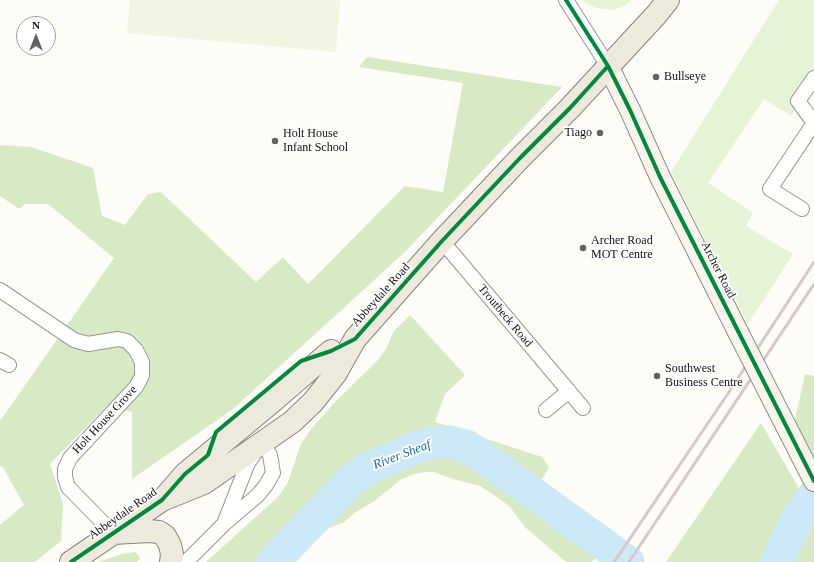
<!DOCTYPE html>
<style>
body{margin:0}
#map{position:relative;width:814px;height:562px;overflow:hidden;background:#fdfcf7;font-family:Georgia,serif}
canvas{display:block}
.north{position:absolute;left:16px;top:16px;width:40px;height:40px;box-sizing:border-box;background:#fff;border:1px solid #a0a0a0;border-radius:50%;rotate:0deg;font-size:11px;font-weight:700;line-height:16px;text-align:center;color:#111}
.north::after{content:'';display:block;margin:auto;width:14px;height:18px;background:#646362;clip-path:polygon(50% 0,100% 100%,50% 72%,0 100%)}
</style>
<div id="map">
<canvas width="814" height="562"></canvas>
<div class="north">N</div>
</div>
<script>
const g = document.querySelector('canvas').getContext('2d');
g.lineJoin = 'round';
function fillPath(path, color) { g.fillStyle = color; g.fill(path, 'evenodd'); }
const poly = rows => new Path2D(rows.map(r => 'M' + r).join(''));
function trace(path, color, width, dash) { g.strokeStyle = color; g.lineWidth = width; g.lineCap = dash ? 'butt' : 'round'; g.setLineDash(dash || []); g.stroke(path); }
function drawText(font, color, halo, rows, align = 'center') {
  g.font = font + ' Georgia,serif'; g.lineWidth = 4; g.setLineDash([]); g.textBaseline = 'middle'; g.strokeStyle = halo; g.fillStyle = color; for (const [text, x, y, turn = 0] of rows) {
    g.save(); g.translate(x, y); g.rotate((+turn || 0) * Math.PI / 180); g.textAlign = isNaN(turn) ? turn : align; if (halo) g.strokeText(text, 0, 0); g.fillText(text, 0, 0); g.restore();
  }
}
fillPath(poly([
 [583,0,632,0,622,7,611,10,596,8,586,3],
 [779,0,814,0,814,81,791,116,764,99,708,183,753,213,746,226,793,254,748,324,671,172]
]), '#e7f3d7');
fillPath(poly([
 [367,57,562,87,405,252,233,409,132,479,132,412,108,405,50,464,63,504,61,541,35,562,0,562,0,525,24,505,3,467,0,466,0,421,114,258,48,204,25,204,19,209,0,196,0,145,31,147,93,168,102,216,125,225,148,194,161,192,256,282,283,257,308,284,405,186,443,192,463,83,359,67],
 [410,315,465,375,445,394,435,422,542,457,549,467,542,479,530,495,525,499,524,503,539,512,542,510,551,518,576,530,580,530,596,523,599,523,607,526,611,530,612,535,592,562,566,562,525,527,509,506,497,497,480,486,453,479,434,472,426,472,414,474,400,480,376,500,356,512,344,522,322,531,314,536,291,562,206,562,279,496,288,482,301,444,311,429,336,401,377,361,386,349,394,331],
 [805,374,814,376,814,456,794,424],
 [761,423,814,514,814,562,666,562],
 [135,552,140,558,137,562,98,562,122,554]
]), '#d8eac5');
fillPath(poly([
 [130,0,340,0,336,52,127,33]
]), '#f0f6e1');
trace(poly([
 [273,562,352,480,365,470,419,446,437,442,450,442,466,446,480,455,628,562],
 [777,562,798,517,814,495]
]), '#cde8f7', 33);
const street = poly([
 [566,0,608,66],
 [814,78,798,101,814,123],
 [802,209,770,189,814,123],
 [442,241,583,408],
 [0,290,74,340,88,344,118,339,127,341,136,350,142,362,142,376,136,387,70,458,65,469,65,477,68,487,113,533],
 [0,360,9,365],
 [546,410,569,391],
 [186,562,224,524,258,495,266,485,273,473,270,455,262,442,247,465,224,524]
]);
const secondary = poly([
 [608,66,630,110,660,177,738,332],
 [791,436,814,481]
]);
const primary = poly([
 [165,497,185,474,274,400,331,351],
 [113,533,149,531,159,532,165,536,170,545,172,554,171,562],
 [71,562,162,500,204,483,292,422,313,402,336,373,355,339,442,241,520,158,570,108,656,15,668,0]
]);
trace(street, '#979795', 16);
trace(secondary, '#8e8d8b', 22);
trace(primary, '#858482', 24);
trace(street, '#fffffe', 14);
trace(secondary, '#f6f4eb', 20);
trace(primary, '#ede9dc', 22);
trace(poly([
 [614,562,729,392,814,262],
 [629,562,814,284]
]), '#d9c6c7', 3);
const secondaryBridge = poly([
 [738,332,791,436]
]);
trace(secondaryBridge, '#8e8d8b', 22, []);
trace(secondaryBridge, '#f6f4eb', 20);
trace(poly([
 [566,0,608,66,630,110,660,177,814,481],
 [71,562,162,500,185,474,208,455,216,432,301,361,331,351,355,339,442,241,520,158,570,108,608,66]
]), '#00873e', 4);
for (const [x, y, r, color] of [
 [656,77,4,"#646362"],
 [600,133,4,"#646362"],
 [275,141,4,"#646362"],
 [583,248,4,"#646362"],
 [657,376,4,"#646362"]
]) { const dot = new Path2D(); dot.arc(x, y, r, 0, 2 * Math.PI); g.fillStyle = color; g.fill(dot); trace(dot, '#fff', 1.5); }
drawText('12px', '#111', '#fff', [
 ["Bullseye",664,77],
 ["Tiago",592,133,"right"],
 ["Holt House",283,134],
 ["Infant School",283,148],
 ["Archer Road",591,241],
 ["MOT Centre",591,255],
 ["Southwest",665,369],
 ["Business Centre",665,383]
], 'left');
drawText('12px', '#111', '#fff', [
 ["Archer Road",718,270,63],
 ["Abbeydale Road",381,295,-48],
 ["Troutbeck Road",505,316,50],
 ["Holt House Grove",105,420,-47],
 ["Abbeydale Road",123,514,-35]
]);
drawText('italic 13px', '#1768a6', '#fff', [
 ["River Sheaf",402,455,-21]
]);
</script>
